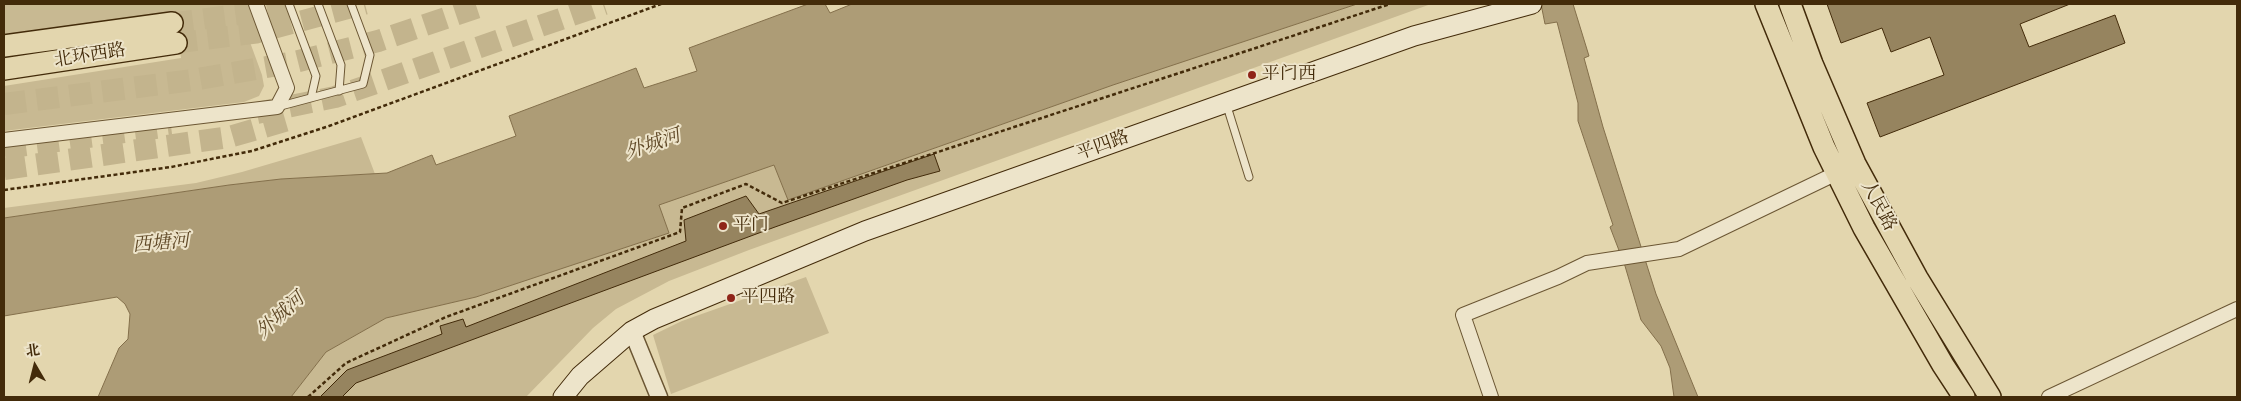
<!DOCTYPE html>
<meta charset="utf-8">
<style>
body{margin:0}
#map{position:relative;width:2241px;height:401px;overflow:hidden;background:#e3d6ae;font-family:"Libre Bodoni","Noto Serif SC",serif}
canvas{display:block}
.frame{position:absolute;inset:0;border:5px solid #432b0a;pointer-events:none}
.north{position:absolute;left:10px;top:341px;width:50px;height:50px;-webkit-text-stroke:4px #ede4ca;paint-order:stroke;rotate:352deg;font-size:14px;font-weight:700;line-height:20px;text-align:center;color:#432b0a}
.north::after{content:'';display:block;margin:auto;width:18px;height:22px;background:#432b0a;clip-path:polygon(50% 0,100% 100%,50% 72%,0 100%)}
</style>
<div id="map">
<canvas width="2241" height="401"></canvas>
<div class="frame"></div>
<div class="north">北</div>
</div>
<script>
const g = document.querySelector('canvas').getContext('2d');
g.lineJoin = 'round';
function fillPath(path, color) { g.fillStyle = color; g.fill(path, 'evenodd'); }
const poly = rows => new Path2D(rows.map(r => 'M' + r).join(''));
function trace(path, color, width, dash) { g.strokeStyle = color; g.lineWidth = width; g.lineCap = dash ? 'butt' : 'round'; g.setLineDash(dash || []); g.stroke(path); }
function drawText(font, color, halo, rows, align = 'center') {
  g.font = font + ' "Libre Bodoni","Noto Serif SC",serif'; g.lineWidth = 4; g.setLineDash([]); g.textBaseline = 'middle'; g.strokeStyle = halo; g.fillStyle = color; for (const [text, x, y, turn = 0] of rows) {
    g.save(); g.translate(x, y); g.rotate((+turn || 0) * Math.PI / 180); g.textAlign = isNaN(turn) ? turn : align; if (halo) g.strokeText(text, 0, 0); g.fillText(text, 0, 0); g.restore();
  }
}
fillPath(poly([
 [4,4,236,4,262,75,264,86,259,96,244,102,4,131,4,86,181,58,174,13,4,38],
 [1357,4,1431,4,749,250,669,281,616,309,593,328,526,397,291,397,326,352,386,318,476,297,669,233,658,205,774,165,789,200,1113,85],
 [361,137,375,174,281,179,229,185,4,218,4,208,196,183,242,172],
 [806,277,829,333,671,394,653,335,682,321]
]), '#c8b992');
const water = poly([
 [808,4,825,4,830,13,852,4,1357,4,1113,85,788,200,774,165,659,205,669,233,476,297,386,318,326,352,291,397,98,397,119,348,128,339,130,314,125,304,117,297,4,316,4,218,229,185,281,179,387,173,432,155,436,165,516,136,509,116,636,68,644,88,697,71,689,48,808,4],
 [1541,4,1573,4,1589,56,1584,58,1603,127,1656,294,1698,397,1674,397,1670,368,1661,346,1641,320,1625,266,1610,227,1613,225,1578,121,1578,103,1557,22,1545,24,1541,4]
]);
fillPath(water, '#ad9c76');
trace(water, '#836f4b', 1);
const building = poly([
 [1827,4,2070,4,2020,24,2029,47,2115,15,2125,43,1880,137,1867,103,1944,75,1930,37,1891,52,1882,28,1841,43,1827,4],
 [934,154,940,171,907,180,775,227,356,383,342,397,320,397,347,370,442,334,440,326,463,319,466,327,686,241,684,220,746,196,759,214,934,154]
]);
fillPath(building, '#96845f');
trace(building, '#432b0a', 1);
trace(poly([
 [172,23,249,13,289,4],
 [176,43,256,33,365,4]
]), '#c3b48d', 21, [21, 11]);
trace(poly([
 [4,104,193,80,295,62,378,41,487,4],
 [257,113,335,97,604,4],
 [4,148,171,126],
 [4,169,229,137,288,120]
]), '#c3b48d', 22, [22, 11]);
const service = poly([
 [289,4,316,76,311,98],
 [318,4,341,65,339,91],
 [1226,103,1249,177],
 [277,107,363,84,370,55,351,4]
]);
const minor = poly([
 [4,140,277,107,287,88,256,4],
 [1491,397,1463,315,1558,277,1587,263,1679,249,1837,173],
 [2049,397,2237,309]
]);
const tertiary = poly([
 [632,331,659,397]
]);
const secondary = poly([
 [563,397,580,376,632,331,654,319,865,231,1414,36,1532,4]
]);
const primary = poly([
 [1766,4,1824,147,1864,228,1943,365,1964,397],
 [1790,4,1812,64,1855,164,1917,278,1990,397],
 [4,46,172,23],
 [4,69,176,43]
]);
trace(service, '#6b5633', 9);
trace(minor, '#6b5633', 16);
trace(tertiary, '#6b5633', 19);
trace(secondary, '#432b0a', 21);
trace(primary, '#432b0a', 24);
trace(poly([
 [4,190,171,167,252,151,329,126,661,4],
 [308,397,346,363,446,317,680,232,682,208,746,184,782,203,1390,4]
]), '#432b0a', 2.5, [4, 2.5]);
trace(service, '#ede4ca', 7);
trace(minor, '#ede4ca', 14);
trace(tertiary, '#ede4ca', 16);
trace(secondary, '#ede4ca', 19);
trace(primary, '#e3d6ae', 21);
for (const [x, y, r, color] of [
 [1252,75,5,"#8f2418"],
 [723,226,5,"#8f2418"],
 [731,298,5,"#8f2418"]
]) { const dot = new Path2D(); dot.arc(x, y, r, 0, 2 * Math.PI); g.fillStyle = color; g.fill(dot); trace(dot, '#ede4ca', 2); }
drawText('18px', '#432b0a', '#ede4ca', [
 ["北环西路",90,56,-9],
 ["平四路",1103,146,-20],
 ["人民路",1878,206,62]
]);
drawText('18px', '#432b0a', '#ede4ca', [
 ["平门西",1262,75],
 ["平门",733,226],
 ["平四路",741,298]
], 'left');
drawText('italic 19px', '#5e4725', '#ede4ca', [
 ["外城河",653,145,-19],
 ["西塘河",161,244,-5],
 ["外城河",281,316,-42]
]);
</script>
